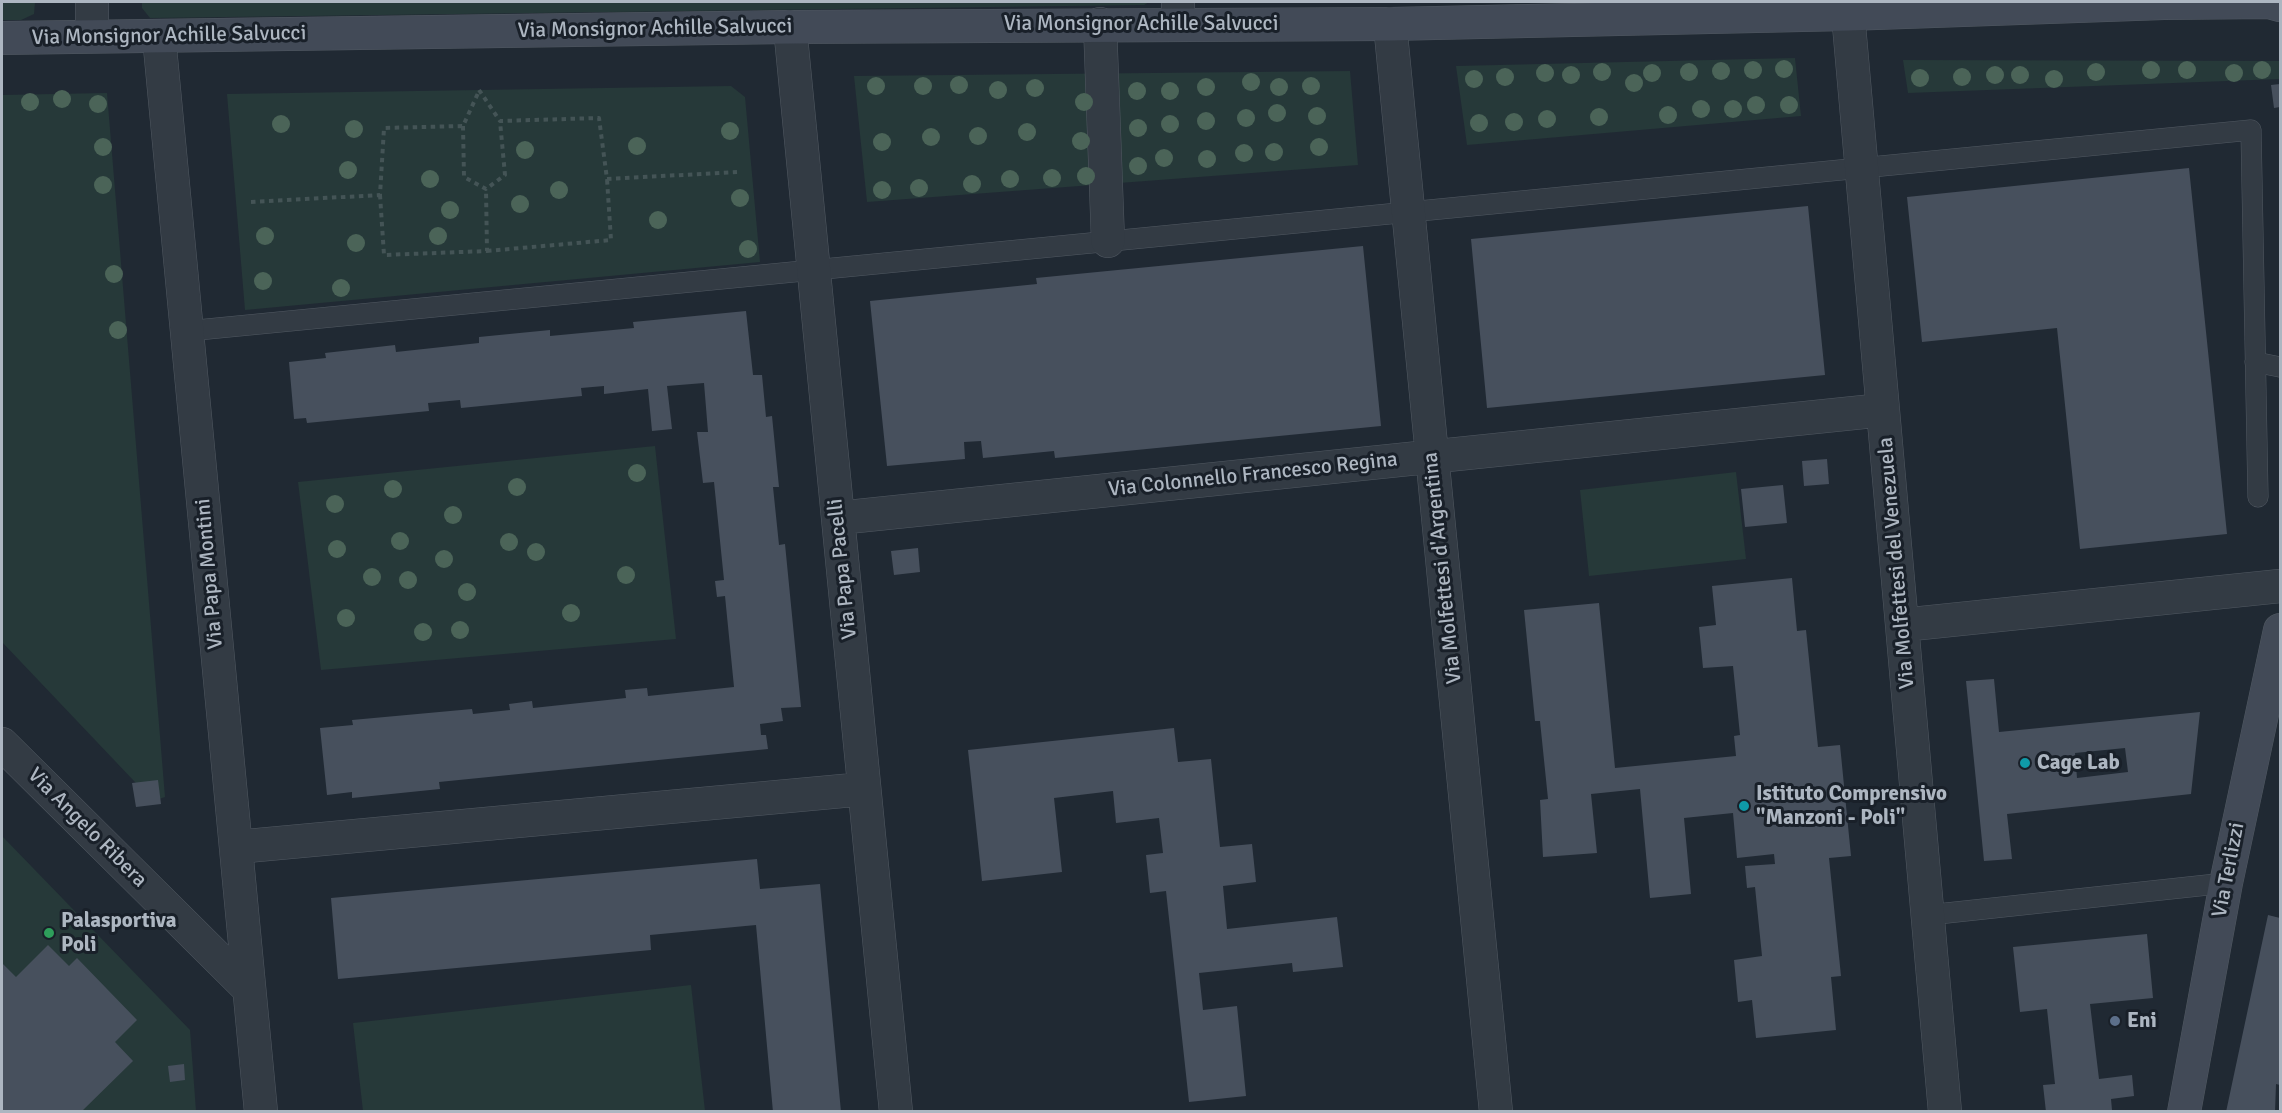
<!DOCTYPE html>
<style>
body{margin:0}
#map{position:relative;width:2282px;height:1113px;overflow:hidden;background:#202933;font-family:Signika,sans-serif}
canvas{display:block}
.frame{position:absolute;inset:0;border:3px solid #adb6c1;pointer-events:none}
</style>
<div id="map">
<canvas width="2282" height="1113"></canvas>
<div class="frame"></div>
</div>
<script>
const g = document.querySelector('canvas').getContext('2d');
g.lineJoin = 'round';
function fillPath(path, color) { g.fillStyle = color; g.fill(path, 'evenodd'); }
const poly = rows => new Path2D(rows.map(r => 'M' + r).join(''));
function trace(path, color, width, dash) { g.strokeStyle = color; g.lineWidth = width; g.lineCap = dash ? 'butt' : 'round'; g.setLineDash(dash || []); g.stroke(path); }
function drawText(font, color, halo, rows, align = 'center') {
  g.font = font + ' Signika,sans-serif'; g.lineWidth = 6; g.setLineDash([]); g.textBaseline = 'middle'; g.strokeStyle = halo; g.fillStyle = color; for (const [text, x, y, turn = 0] of rows) {
    g.save(); g.translate(x, y); g.rotate((+turn || 0) * Math.PI / 180); g.textAlign = isNaN(turn) ? turn : align; if (halo) g.strokeText(text, 0, 0); g.fillText(text, 0, 0); g.restore();
  }
}
fillPath(poly([
 [2,2,35,2,34,14,21,20,2,20],
 [142,2,1149,2,1144,5,150,18,142,8],
 [1795,58,1801,116,1467,145,1456,66],
 [1903,60,2280,61,2280,79,1908,93],
 [1350,71,1358,165,867,202,854,76],
 [731,86,745,97,760,262,245,310,227,94],
 [107,93,165,797,153,801,2,642,2,95],
 [655,446,676,639,321,670,298,482],
 [1736,472,1746,559,1589,576,1580,490],
 [2,836,190,1030,196,1111,2,1111],
 [691,985,705,1111,363,1111,353,1023]
]), '#263939');
fillPath(poly([
 [2280,84,2280,107,2274,108,2271,85],
 [2189,168,2227,534,2080,549,2057,328,1922,342,1907,197],
 [1808,206,1825,375,1487,408,1471,239],
 [1363,246,1381,426,1055,458,1054,451,983,458,981,441,964,442,965,459,887,466,870,301,1037,284,1036,278],
 [746,311,753,375,762,375,766,417,772,416,779,487,773,487,779,545,785,544,801,707,781,708,783,721,760,724,761,735,766,735,768,749,439,782,440,789,352,798,352,792,327,795,320,728,353,725,352,720,472,709,473,714,510,710,509,704,532,701,533,708,626,698,625,690,647,688,648,696,734,687,725,596,717,597,715,581,724,580,714,482,703,483,697,432,708,432,704,383,667,386,672,429,652,431,648,389,604,394,604,386,581,388,582,396,461,408,460,400,428,403,429,411,307,423,306,418,294,419,289,362,326,358,325,353,395,345,396,352,479,343,479,337,550,330,550,336,634,328,633,322],
 [1827,459,1829,484,1804,486,1802,461],
 [1783,485,1787,523,1745,527,1741,489],
 [918,548,920,572,894,575,891,551],
 [1792,578,1797,631,1806,630,1818,747,1840,745,1851,856,1829,858,1841,976,1831,977,1836,1030,1756,1038,1752,1000,1738,1002,1734,960,1762,956,1755,887,1747,888,1745,866,1775,864,1774,854,1737,858,1733,813,1684,818,1691,894,1650,898,1640,789,1591,794,1597,853,1543,857,1540,800,1548,799,1540,721,1535,721,1524,610,1599,603,1615,768,1736,756,1734,736,1740,735,1733,666,1703,668,1699,627,1716,625,1712,586],
 [1994,679,1999,732,2200,712,2191,794,2007,814,2012,859,1984,861,1966,681],
 [2125,748,2128,772,2077,778,2075,753],
 [1174,728,1178,762,1211,759,1220,847,1252,844,1256,882,1223,886,1227,929,1337,917,1343,967,1293,972,1292,963,1199,973,1203,1010,1237,1006,1246,1096,1189,1102,1166,891,1150,893,1146,855,1163,853,1159,818,1116,823,1113,791,1054,798,1062,872,982,881,968,750],
 [158,780,161,804,136,807,132,783],
 [757,859,760,889,820,884,841,1112,773,1112,756,925,650,935,651,950,338,979,331,898],
 [2268,915,2280,918,2280,1085,2276,1084,2275,1112,2226,1112],
 [2147,934,2153,998,2090,1004,2099,1079,2132,1075,2134,1096,2111,1099,2112,1110,2046,1112,2043,1085,2055,1084,2047,1009,2020,1012,2013,947],
 [48,945,69,966,77,958,137,1020,115,1042,133,1061,81,1112,2,1112,2,963,16,977],
 [184,1064,185,1080,170,1082,168,1066]
]), '#47505d');
const lane = poly([
 [187,331,2251,130,2258,497],
 [2255,362,2280,367],
 [1928,915,2226,883]
]);
const street = poly([
 [1178,2,1178,24],
 [1848,14,1945,1112],
 [1100,24,1108,241],
 [1390,24,1496,1112],
 [790,27,896,1112],
 [92,36,92,2],
 [159,37,261,1112],
 [838,518,1883,410],
 [1902,625,2280,586],
 [2,744,249,989],
 [236,847,864,789]
]);
const secondary = poly([
 [2,38,790,27,1390,24,1848,14,2164,3,2269,2,2280,5],
 [2184,1112,2226,883,2280,630]
]);
trace(lane, '#515962', 21);
trace(street, '#515962', 34);
trace(secondary, '#515962', 34);
trace(poly([
 [479,90,500,121,599,118,607,179,737,172],
 [463,126,464,177,486,189,505,175,500,121],
 [380,195,384,255,487,251,486,189],
 [251,202,380,195,384,128,463,126,479,91],
 [487,251,611,240,607,179]
]), '#445456', 4, [4.5, 4.5]);
trace(lane, '#333b44', 20);
trace(street, '#333b44', 33);
trace(secondary, '#424a57', 33);
g.fillStyle = '#4b6458';
for (const [x, y] of [
 [1784,69],
 [1753,70],
 [2151,70],
 [2187,70],
 [2262,70],
 [1721,71],
 [1602,72],
 [1689,72],
 [2096,72],
 [1545,73],
 [1652,73],
 [2234,73],
 [1571,75],
 [1995,75],
 [2020,75],
 [1505,77],
 [1962,77],
 [1920,78],
 [1474,79],
 [2054,79],
 [1251,82],
 [1634,83],
 [959,85],
 [876,86],
 [923,86],
 [1311,86],
 [1206,87],
 [1279,87],
 [1035,88],
 [998,90],
 [1137,91],
 [1170,91],
 [62,99],
 [30,102],
 [1084,102],
 [98,104],
 [1756,105],
 [1789,105],
 [1701,109],
 [1733,109],
 [1277,113],
 [1668,115],
 [1317,116],
 [1599,117],
 [1246,118],
 [1547,119],
 [1206,121],
 [1514,122],
 [1479,123],
 [281,124],
 [1170,124],
 [1138,128],
 [354,129],
 [730,131],
 [1027,132],
 [978,136],
 [931,137],
 [1081,141],
 [882,142],
 [637,146],
 [103,147],
 [1319,147],
 [525,150],
 [1274,152],
 [1244,153],
 [1164,158],
 [1207,159],
 [1138,166],
 [348,170],
 [1086,176],
 [1052,178],
 [430,179],
 [1010,179],
 [972,184],
 [103,185],
 [919,188],
 [559,190],
 [882,190],
 [740,198],
 [520,204],
 [450,210],
 [658,220],
 [265,236],
 [438,236],
 [356,243],
 [748,249],
 [114,274],
 [263,281],
 [341,288],
 [118,330],
 [637,473],
 [517,487],
 [393,489],
 [335,504],
 [453,515],
 [400,541],
 [509,542],
 [337,549],
 [536,552],
 [444,559],
 [626,575],
 [372,577],
 [408,580],
 [467,592],
 [571,613],
 [346,618],
 [460,630],
 [423,632]
]) { g.beginPath(); g.arc(x, y, 9, 0, 2 * Math.PI); g.fill(); }
for (const [x, y, r, color] of [
 [2025,763,6,"#0f9aa8"],
 [1744,806,6,"#0f9aa8"],
 [49,933,6,"#2e9e5b"],
 [2115,1021,6,"#5c6f8a"]
]) { const dot = new Path2D(); dot.arc(x, y, r, 0, 2 * Math.PI); g.fillStyle = color; g.fill(dot); trace(dot, '#192029', 2); }
drawText('21px', '#adb6c1', '#192029', [
 ["Via Monsignor Achille Salvucci",1141,24],
 ["Via Monsignor Achille Salvucci",655,29,-1],
 ["Via Monsignor Achille Salvucci",169,36,-1],
 ["Via Colonnello Francesco Regina",1253,475,-6],
 ["Via Molfettesi del Venezuela",1897,563,-95],
 ["Via Molfettesi d'Argentina",1443,568,-96],
 ["Via Papa Pacelli",843,569,-96],
 ["Via Papa Montini",210,574,-95],
 ["Via Angelo Ribera",87,828,45],
 ["Via Terlizzi",2229,870,-79]
]);
drawText('bold 21px', '#adb6c1', '#192029', [
 ["Cage Lab",2037,763],
 ["Istituto Comprensivo",1756,794],
 ["\"Manzoni - Poli\"",1756,818],
 ["Palasportiva",61,921],
 ["Poli",61,945],
 ["Eni",2127,1021]
], 'left');
</script>
